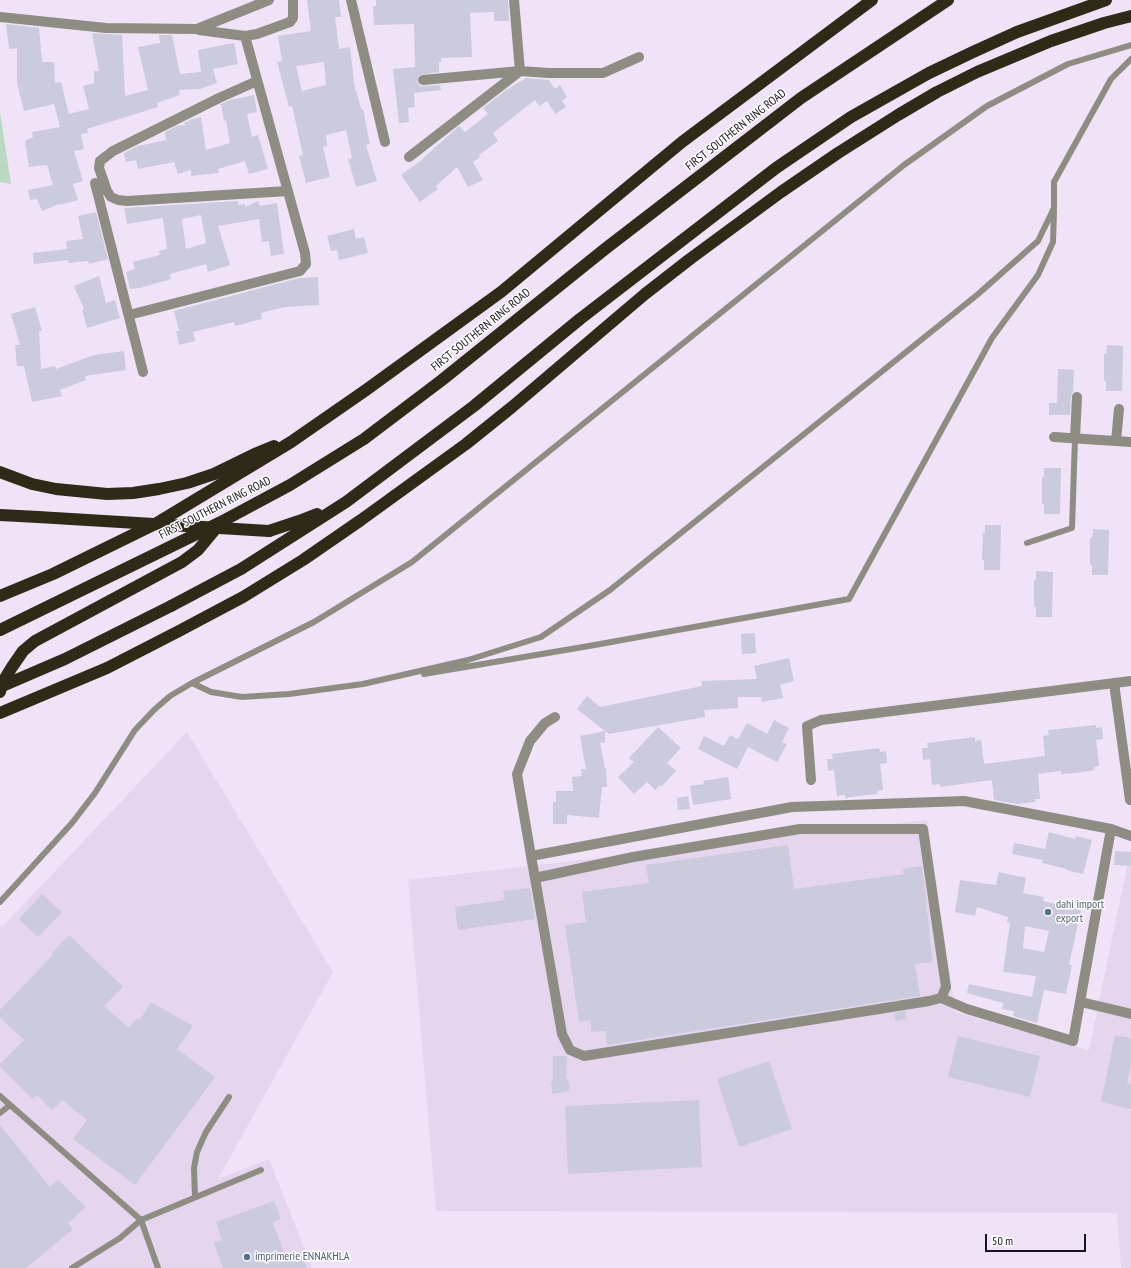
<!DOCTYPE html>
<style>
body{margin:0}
#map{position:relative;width:1131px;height:1268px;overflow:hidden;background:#f0e3f7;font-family:"PT Sans Narrow",sans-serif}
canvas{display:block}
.scale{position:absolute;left:985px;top:1234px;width:101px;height:18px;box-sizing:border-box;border:2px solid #18141b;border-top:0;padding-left:5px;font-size:12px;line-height:14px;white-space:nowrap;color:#18141b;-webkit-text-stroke:3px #fff;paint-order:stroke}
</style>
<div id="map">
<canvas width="1131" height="1268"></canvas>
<div class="scale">50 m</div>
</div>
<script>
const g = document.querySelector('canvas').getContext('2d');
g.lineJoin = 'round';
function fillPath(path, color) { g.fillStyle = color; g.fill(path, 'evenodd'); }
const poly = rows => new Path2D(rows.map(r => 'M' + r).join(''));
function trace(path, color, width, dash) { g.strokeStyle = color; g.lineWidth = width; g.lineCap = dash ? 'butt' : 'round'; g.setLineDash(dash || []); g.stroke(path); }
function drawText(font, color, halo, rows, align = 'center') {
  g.font = font + ' "PT Sans Narrow",sans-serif'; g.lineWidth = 3; g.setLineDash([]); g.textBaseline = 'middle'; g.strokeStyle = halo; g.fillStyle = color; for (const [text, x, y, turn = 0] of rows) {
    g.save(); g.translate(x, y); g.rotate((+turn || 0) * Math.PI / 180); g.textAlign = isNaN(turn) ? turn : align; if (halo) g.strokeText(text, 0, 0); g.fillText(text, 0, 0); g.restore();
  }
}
fillPath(poly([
 [187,732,333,972,218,1179,269,1159,312,1268,0,1268,0,926,2,927],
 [927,820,955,1012,1089,1050,1131,847,1131,1268,1121,1268,1117,1213,436,1211,408,880]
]), '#e6d5ef');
fillPath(poly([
 [0,112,11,184,0,182]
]), '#bbd9c0');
fillPath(poly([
 [307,0,339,0,341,17,335,17,339,49,350,47,355,90,356,90,361,109,363,109,370,144,366,145,377,181,356,187,348,159,352,158,346,130,326,135,327,146,323,147,330,177,306,183,299,156,303,155,292,106,289,107,277,62,282,61,278,36,311,31],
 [324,62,326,85,302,91,296,66],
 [376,0,508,0,509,21,494,21,494,12,470,13,472,57,441,58,441,62,439,62,439,72,419,75,417,81,420,86,440,85,441,90,414,93,415,107,408,108,409,122,399,123,393,69,415,67,414,24,374,25,373,6,376,6],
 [6,24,39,28,42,62,54,62,55,83,61,82,69,114,89,109,83,86,94,83,94,71,99,71,92,33,122,35,125,96,148,90,138,47,160,43,159,35,172,35,180,74,201,72,198,50,234,43,238,64,213,69,217,83,200,89,179,90,180,95,157,103,158,107,87,129,88,133,81,134,84,149,74,151,83,181,73,184,78,200,59,205,59,204,42,211,37,199,30,200,28,190,53,185,47,165,29,167,25,141,33,137,32,132,60,127,54,104,24,111,17,83,17,48,9,49],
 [526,78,549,80,555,89,560,85,567,97,562,101,566,107,555,114,547,101,539,106,535,100,493,133,498,141,479,155,480,157,473,162,483,180,468,187,457,167,436,186,438,189,420,202,401,175,420,161,459,126,465,132,488,114,483,108,506,90],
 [254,95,257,112,247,114,252,137,258,135,268,169,249,174,245,161,218,169,219,173,191,176,191,170,178,174,174,162,138,169,136,160,126,162,124,153,138,146,166,140,165,132,177,126,185,125,184,123,192,119,201,117,206,150,230,143,226,120,224,121,221,104,230,100],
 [238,201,238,205,245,204,245,207,258,201,260,206,277,203,284,254,271,256,269,241,262,242,259,219,218,226,230,265,208,272,206,264,170,274,171,279,140,288,130,289,126,272,135,269,133,262,160,255,159,251,167,249,163,218,127,224,124,208],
 [201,215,206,243,186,249,182,219],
 [96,212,108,259,89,264,88,261,69,263,68,260,34,264,33,253,67,249,66,241,83,239,78,216],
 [354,229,356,239,364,237,368,253,339,260,337,250,331,251,327,236],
 [99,276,106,303,115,300,120,318,87,328,82,310,84,309,74,286],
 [318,277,319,305,285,307,261,313,262,319,235,326,234,322,193,332,195,341,179,345,176,331,179,331,174,311,299,278],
 [35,307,42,331,39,331,41,369,55,366,56,369,94,355,124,351,126,370,85,376,86,380,60,390,62,396,32,402,24,366,17,366,15,345,20,345,11,314],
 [1107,345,1123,346,1122,391,1106,391,1106,381,1104,381,1104,354,1106,354],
 [1058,369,1074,370,1073,392,1071,397,1070,415,1049,415,1049,403,1057,403],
 [1044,468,1061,468,1060,514,1044,514,1044,504,1042,504,1042,477,1044,477],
 [985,525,1001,525,1000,570,984,570,984,560,982,560,983,533,985,533],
 [1093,529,1109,530,1108,575,1092,575,1092,565,1090,565,1090,538,1092,538],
 [1036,571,1053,572,1052,617,1036,617,1036,607,1034,607,1034,580,1036,580],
 [755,633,756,653,742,654,741,634],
 [789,658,794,681,780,685,783,698,762,702,761,697,738,697,738,708,704,710,705,717,609,734,577,709,587,696,600,707,702,686,702,681,757,679,754,666],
 [774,720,789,728,782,742,787,744,777,762,748,747,737,769,698,749,704,736,724,746,730,735,738,739,747,723,767,734],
 [1096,725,1096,728,1102,727,1103,739,1096,740,1099,766,1094,767,1094,770,1075,773,1061,774,1061,771,1038,774,1040,799,1035,799,1035,802,1017,804,994,800,992,780,940,787,940,784,932,785,930,759,923,760,922,748,928,748,927,743,975,737,975,741,981,740,984,764,1045,756,1043,736,1049,735,1048,730],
 [658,727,681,748,667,763,676,771,661,787,660,785,655,790,647,782,634,794,618,777,634,762,629,758],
 [605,731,605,742,600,743,605,768,606,768,607,787,602,787,599,818,567,815,567,824,553,824,553,802,556,802,556,791,573,791,572,777,582,776,581,769,586,769,580,736],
 [879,748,880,752,886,751,887,763,880,764,883,790,877,791,878,794,858,796,845,798,845,795,837,796,834,770,828,771,827,759,833,759,832,754],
 [728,777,731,799,693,805,690,786,704,784,703,781],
 [688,796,690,809,678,810,677,798],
 [1049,832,1075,839,1076,836,1092,840,1083,874,1066,870,1067,869,1042,863,1043,860,1012,854,1014,843,1045,849],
 [788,845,794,889,904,874,903,869,922,866,927,905,926,905,930,932,929,932,933,962,915,964,920,996,607,1045,605,1031,591,1032,591,1020,579,1022,565,925,586,922,582,892,649,883,646,865],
 [1115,851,1131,852,1131,866,1114,865],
 [999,872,1026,878,1023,893,1044,897,1043,901,1081,910,1069,965,1072,965,1066,994,1044,990,1037,1023,1013,1016,1014,1011,1002,1009,1003,1003,967,993,969,984,1032,997,1036,976,1003,972,1010,923,1007,922,1008,917,977,907,975,916,955,912,960,880,996,885],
 [1025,926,1049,931,1044,952,1023,948],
 [530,888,535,919,458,930,455,907,505,900,503,891],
 [42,894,62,912,38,937,19,919],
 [69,935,123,987,104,1006,129,1028,137,1018,140,1020,151,1002,193,1026,177,1049,215,1077,135,1185,73,1139,87,1120,62,1100,52,1110,37,1095,33,1099,0,1067,0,1064,24,1040,0,1017,0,1010,53,955,51,954],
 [905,1011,906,1019,896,1021,894,1013],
 [1115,1035,1131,1038,1131,1065,1127,1083,1131,1084,1131,1109,1101,1102],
 [958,1036,1040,1056,1030,1097,948,1077],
 [553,1056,567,1056,566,1079,568,1079,570,1091,552,1094,551,1082,553,1081],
 [769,1061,792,1129,739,1147,717,1079],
 [699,1100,702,1167,568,1174,565,1106],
 [0,1125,50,1187,58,1180,86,1207,68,1223,73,1229,26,1268,0,1268],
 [274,1201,281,1219,273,1222,287,1262,303,1256,307,1268,223,1268,214,1243,222,1240,216,1222]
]), '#cbcadf');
trace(poly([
 [1027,543,1072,528,1075,438],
 [424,674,589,646,849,599,992,338,1038,275,1053,242,1054,211],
 [192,683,211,692,242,697,289,694,363,684,468,660,541,637,610,590,977,295,1038,241,1054,208,1054,182,1111,79,1131,59],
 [0,902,72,823,95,793,135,730,154,710,170,696,192,683,314,622,412,562,904,165,987,106,1068,64,1131,45],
 [0,1096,141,1220,158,1268],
 [0,1113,10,1105],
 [195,1197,194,1168,197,1152,206,1132,229,1097],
 [72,1268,120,1238,141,1220,261,1170]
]), '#8f8c83', 6);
trace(poly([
 [351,0,385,142],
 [0,17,106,28,197,29,269,0],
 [199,30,245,36,257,34,290,22,293,18,293,0],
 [423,80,520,71,514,0],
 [257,81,219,98,113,151,100,161,99,168,107,191,111,197,118,200,127,201,288,191],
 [409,157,520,71,549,73,603,73,639,57],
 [95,183,143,372],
 [129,315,300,271,306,264,305,253,245,36],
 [1054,437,1131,442],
 [1075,438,1077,397],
 [1116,441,1119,409],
 [1114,683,1130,800,1131,799],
 [811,780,807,726,821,720,1131,681],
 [531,856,517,774,530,741,545,723,555,717],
 [535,878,633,857,800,829,923,829,946,987,941,998,929,1001,584,1056,570,1050,562,1034,535,878,531,856,792,807,964,801,1111,829,1131,836],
 [941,998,967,1009,1073,1041,1111,829],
 [1081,1002,1131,1014]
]), '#8f8c83', 10);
trace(poly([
 [0,472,32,484,56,489,107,494,133,493,159,489,187,483,214,474,257,453,274,446],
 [0,515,38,517],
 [269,531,299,521,317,514],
 [0,596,53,574,157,523,291,442,366,390,501,292,682,142,872,0],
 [171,606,241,569,346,502,474,406,580,319,776,168,851,117,929,73,973,52,1017,32,1106,0],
 [0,630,221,522,290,485,364,439,442,380,605,249,801,98,948,0],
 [0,692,2,683,12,667,23,651,35,641,182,562,198,550,218,526],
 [0,713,107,668,179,631,243,597,303,560,361,520,466,444,512,407,645,294,690,259,781,192,838,153,898,115,937,92,977,72,1051,41,1104,23,1131,16]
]), '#2f2918', 12);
trace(poly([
 [38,517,269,531],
 [0,687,65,659,171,606]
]), '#2f2918', 12);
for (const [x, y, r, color] of [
 [1048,912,4,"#5c6f8a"],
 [247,1257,4,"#5c6f8a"]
]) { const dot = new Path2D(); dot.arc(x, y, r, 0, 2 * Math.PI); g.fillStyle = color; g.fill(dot); trace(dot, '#fff', 1.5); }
drawText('12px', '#18141b', '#fff', [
 ["FIRST SOUTHERN RING ROAD",736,130,-38],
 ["FIRST SOUTHERN RING ROAD",481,330,-39],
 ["FIRST SOUTHERN RING ROAD",215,508,-27]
]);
drawText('12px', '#4e5e75', '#fff', [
 ["dahi import",1056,905],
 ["export",1056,919],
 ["imprimerie ENNAKHLA",255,1257]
], 'left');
</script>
